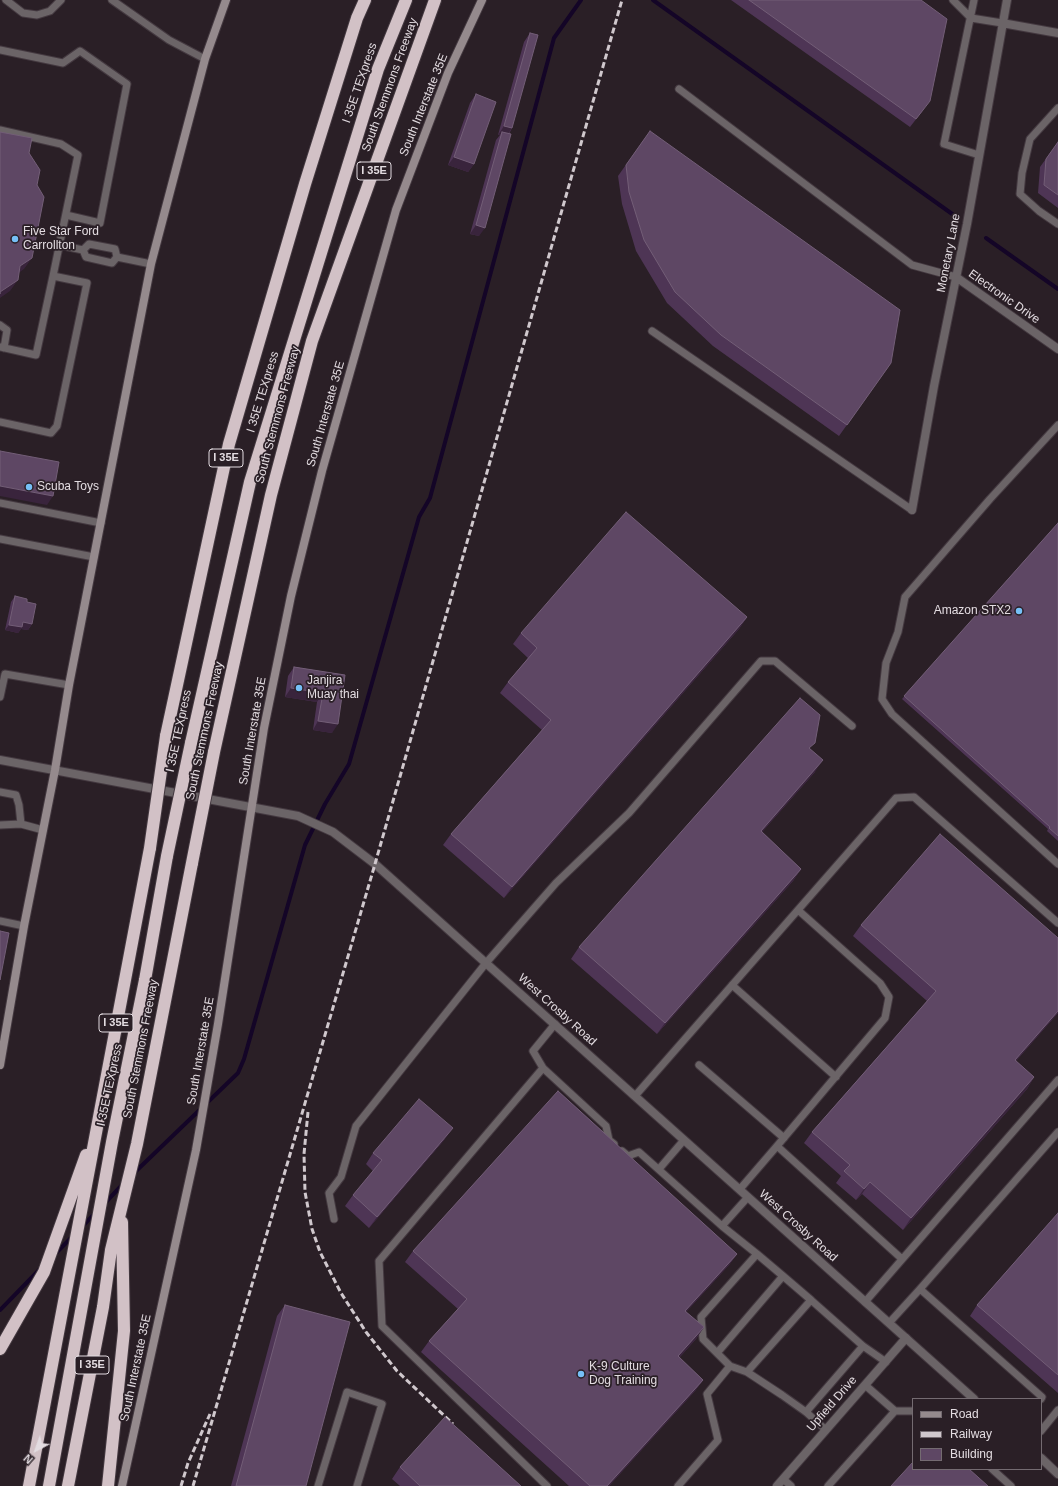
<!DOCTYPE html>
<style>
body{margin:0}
#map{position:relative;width:1058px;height:1486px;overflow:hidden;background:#2a1f26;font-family:Helvetica,sans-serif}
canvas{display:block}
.legend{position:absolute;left:912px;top:1398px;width:130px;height:72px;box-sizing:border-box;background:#2a1f26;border:1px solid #746b71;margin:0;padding:5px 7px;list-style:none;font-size:12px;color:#e3dce1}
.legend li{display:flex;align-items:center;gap:8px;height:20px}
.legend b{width:20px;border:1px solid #746b71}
.north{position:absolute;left:16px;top:1430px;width:40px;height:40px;-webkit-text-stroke:3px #2a1f26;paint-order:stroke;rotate:221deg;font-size:11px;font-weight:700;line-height:16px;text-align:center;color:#e3dce1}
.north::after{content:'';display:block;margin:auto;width:14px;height:18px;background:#e3dce1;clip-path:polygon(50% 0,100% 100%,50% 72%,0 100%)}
</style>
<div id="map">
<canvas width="1058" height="1486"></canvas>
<ul class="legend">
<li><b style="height:5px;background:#958a8d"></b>Road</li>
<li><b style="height:5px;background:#d0c8cd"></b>Railway</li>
<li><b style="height:11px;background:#5e4764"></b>Building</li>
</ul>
<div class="north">N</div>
</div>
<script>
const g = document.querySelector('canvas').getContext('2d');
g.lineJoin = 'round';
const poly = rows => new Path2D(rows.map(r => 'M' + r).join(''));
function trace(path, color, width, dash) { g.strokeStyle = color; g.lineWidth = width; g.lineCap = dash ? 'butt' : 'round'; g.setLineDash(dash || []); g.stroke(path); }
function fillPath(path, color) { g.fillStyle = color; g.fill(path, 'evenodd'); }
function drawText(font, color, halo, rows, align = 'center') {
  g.font = font + ' Helvetica,sans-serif'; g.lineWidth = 3.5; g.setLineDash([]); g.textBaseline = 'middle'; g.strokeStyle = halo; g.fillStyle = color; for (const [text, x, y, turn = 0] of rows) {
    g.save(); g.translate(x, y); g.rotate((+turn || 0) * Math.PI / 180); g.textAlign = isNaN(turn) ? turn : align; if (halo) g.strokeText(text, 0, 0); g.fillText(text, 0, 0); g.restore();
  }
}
trace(poly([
 [653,0,955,216],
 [986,238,1058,289],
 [133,1174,238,1073,244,1059,305,845,325,804,349,764,419,517,430,498,554,38,581,0],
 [104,1204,123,1184],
 [82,1227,95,1213],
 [55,1254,73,1236],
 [0,1310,40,1269]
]), '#140527', 4);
const service = poly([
 [6,0,23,13,37,15,50,11,61,0],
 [112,0,169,40,205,59],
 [953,0,971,18,1002,23],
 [974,0,944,144,979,155],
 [0,50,63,63,80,51,127,84,100,223,66,215],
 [679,89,912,265,956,277],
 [1058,108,1030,139,1022,173,1020,194,1039,211,1058,224],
 [0,130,61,144,78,155,53,276,87,283,57,426,51,433,0,422],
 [59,245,83,250],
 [83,250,86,257,112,263,117,257],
 [83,250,89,244,115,249,117,257],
 [117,257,151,264],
 [0,325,7,330,4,348],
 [652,331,912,510],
 [0,347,36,355,53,276],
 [1058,425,990,499,905,597,898,632,886,663,882,699,892,714,1058,864],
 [0,503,101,523],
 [0,539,94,557],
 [0,697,5,674,69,685],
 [0,792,16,795,19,805,21,824],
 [0,825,21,824,43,830],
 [0,921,24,926],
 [732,985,836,1077],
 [555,1024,533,1051,543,1068,606,1126,609,1140,614,1144],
 [699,1065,784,1138],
 [543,1068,379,1261,382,1326,547,1486],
 [635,1096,896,798,914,797,1058,923],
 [777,1146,885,1018,889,997,880,983,798,910],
 [622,1151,628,1156,639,1152,722,1226,757,1254,701,1317,703,1339,730,1366,707,1394,718,1440,678,1486],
 [659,1169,684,1140],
 [740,1189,777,1146,902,1259],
 [334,1219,329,1193,341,1177,356,1126,486,963,556,883,629,813,761,661,775,661,852,726],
 [722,1226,748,1197],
 [757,1254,783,1276],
 [920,1289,1058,1132],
 [811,1300,863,1346],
 [865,1302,1058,1080],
 [889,1323,920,1289,1042,1397,1041,1399],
 [717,1353,783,1276,811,1300,747,1372],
 [730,1366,747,1372,782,1395,806,1412,826,1430],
 [865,1385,895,1411,913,1411],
 [806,1412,863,1346,886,1362],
 [1041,1431,1058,1410],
 [992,1469,1011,1486],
 [783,1479,791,1486],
 [318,1486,347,1392,382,1404,357,1486],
 [828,1486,895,1411]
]);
const minor = poly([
 [1002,23,1058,33],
 [956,277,1058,349],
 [912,510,934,386,967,224,1007,0],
 [777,1486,906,1338]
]);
const tertiary = poly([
 [0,760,298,816,333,832,375,864,974,1399],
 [1041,1458,1058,1474]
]);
const secondary = poly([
 [0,1065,24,926,55,770,69,685,151,264,205,59,226,0],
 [122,1486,196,1150,218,1024,264,728,291,596,322,471,396,210,448,73,482,0]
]);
const motorway = poly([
 [166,736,229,444,305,184,357,18,365,0],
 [191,743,250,482,378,69,406,0],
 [214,752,271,495,312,341,435,0],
 [0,1349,44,1272,86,1155],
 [29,1486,150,848],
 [49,1486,112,1142,145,980,167,856],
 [68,1486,103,1307,111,1250,137,1144,192,863],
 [108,1486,124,1331,122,1222]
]);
trace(service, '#443940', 9);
trace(minor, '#443940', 10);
trace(tertiary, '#443940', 10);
trace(secondary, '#443940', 10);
trace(motorway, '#443940', 14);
trace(service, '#6b6467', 7);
trace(minor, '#6b6467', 8);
trace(tertiary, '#6b6467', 8);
trace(secondary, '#958a8d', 8);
trace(motorway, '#d2c1c6', 12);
trace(poly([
 [308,1112,304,1154,305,1192,312,1229,320,1252,341,1293,366,1332,397,1371,453,1424],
 [181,1486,188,1463,210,1414],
 [193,1486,375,864,622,0]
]), '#d0c8cd', 3, [6, 3]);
const motorwayBridge = poly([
 [150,848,166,736],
 [167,856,191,743],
 [192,863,214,752]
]);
trace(motorwayBridge, '#443940', 14, []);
trace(motorwayBridge, '#d2c1c6', 12);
fillPath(poly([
 [731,0,921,0,924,109,910,127],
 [530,33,512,128,509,134,479,236,470,234,496,140,500,135,498,135,524,42],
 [476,94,474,164,468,172,448,165,470,103],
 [650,131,891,363,839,436,713,346,667,303,636,251,622,204,618,176],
 [1058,142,1058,208,1038,193,1040,167],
 [1058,523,1058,841,1047,831,1048,829,902,699],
 [15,596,27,602,32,624,28,630,21,629,18,633,5,630,11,602],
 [747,617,739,629,504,898,443,845,451,834,542,730,500,693,508,682,528,658,513,644,521,633],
 [294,667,345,675,332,733,313,730,317,702,285,697,288,676],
 [810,749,815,772,762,832,801,869,793,881,657,1034,571,959,579,947],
 [861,925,1058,938,1058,1013,1016,1061,1034,1077,1027,1089,903,1230,862,1194,856,1200,836,1183,841,1176,804,1143,812,1132,927,1001,853,936],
 [445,1139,369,1228,345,1206,353,1195,373,1171,366,1164,373,1153],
 [1058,1213,1058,1393,970,1316,977,1305],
 [413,1251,737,1254,729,1265,686,1312,704,1327,696,1339,679,1358,703,1380,695,1391,609,1486,569,1486,421,1352,429,1341,458,1309,405,1262],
 [285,1305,306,1486,231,1486,277,1316],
 [400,1467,521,1486,400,1486,392,1479]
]), '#4e3555');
fillPath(poly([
 [504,126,512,128,506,137,502,132,500,135,498,135],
 [454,157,474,164,468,172,448,165],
 [476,225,485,228,479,236,470,234],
 [32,258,24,269,13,277,20,266],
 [18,280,10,291,0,298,0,292],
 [0,486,53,496,47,505,0,496],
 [747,617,739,629,504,898,512,887],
 [23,622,32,624,28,630,21,629,18,633,5,630,9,625],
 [291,688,323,693,317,702,285,697],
 [318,721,338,724,332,733,313,730],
 [823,760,815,772,753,842,761,831],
 [801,869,793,881,657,1034,665,1023],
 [1058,1011,1058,1013,1007,1071,1015,1060],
 [1034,1077,1027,1089,903,1230,911,1218],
 [453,1128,445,1139,369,1228,377,1217],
 [870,1182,862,1194,856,1200,864,1189],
 [737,1254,729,1265,677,1322,685,1311],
 [704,1327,696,1339,670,1368,678,1356],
 [703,1380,695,1391,609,1486,607,1486]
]), '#39243c');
const building = poly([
 [749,0,921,0,947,19,930,101,916,119,749,0],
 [530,33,538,35,512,128,504,126,530,33],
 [476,94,496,102,474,164,454,157,476,94],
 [650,131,900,310,891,363,847,425,721,335,675,292,644,240,629,192,626,165,650,131],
 [0,132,32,138,29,153,40,170,37,185,44,197,32,258,20,266,18,280,0,292,0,294,0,132],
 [502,132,511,134,485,228,476,225,502,132],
 [1058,142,1058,195,1044,185,1046,159,1058,142],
 [0,451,59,462,53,496,0,486,0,451],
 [626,512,747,617,512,887,451,834,551,720,508,682,537,648,521,633,626,512],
 [1058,523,1058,836,1049,828,1050,827,904,696,1058,523],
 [15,596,27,599,27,602,36,604,32,624,23,622,22,627,9,625,15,596],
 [294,667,345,675,338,724,318,721,323,693,291,688,294,667],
 [800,698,820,715,815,743,809,748,823,760,761,831,801,869,665,1023,579,947,800,698],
 [940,834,1058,938,1058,1011,1015,1060,1034,1077,911,1218,870,1182,864,1189,844,1171,850,1165,812,1132,936,991,861,925,940,834],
 [0,931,9,933,0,980,0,931],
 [558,1091,737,1254,685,1311,704,1327,678,1356,703,1380,607,1486,590,1486,429,1341,467,1299,413,1251,558,1091],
 [419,1099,453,1128,377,1217,353,1195,382,1160,373,1153,419,1099],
 [1058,1213,1058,1375,977,1305,1058,1213],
 [285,1305,350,1322,306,1486,236,1486,285,1305],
 [445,1417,521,1486,420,1486,400,1467,445,1417],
 [913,1462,913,1469,969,1469,988,1486,891,1486,913,1462]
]);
fillPath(building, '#5e4764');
trace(building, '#735e77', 1);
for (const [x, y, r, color] of [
 [15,239,4,"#76c0f7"],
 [29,487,4,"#76c0f7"],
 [1019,611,4,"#76c0f7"],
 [299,688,4,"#76c0f7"],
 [581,1374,4,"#76c0f7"]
]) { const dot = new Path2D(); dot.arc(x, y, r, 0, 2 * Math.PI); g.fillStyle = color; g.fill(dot); trace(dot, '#2a1f26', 1.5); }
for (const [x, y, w] of [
 [374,171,34],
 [226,458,34],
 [116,1023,34],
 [92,1365,34]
]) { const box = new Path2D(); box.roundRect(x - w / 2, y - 9, w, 18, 3); g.fillStyle = '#2a1f26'; g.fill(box); trace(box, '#e3dce1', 1); }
drawText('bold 11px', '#e3dce1', null, [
 ["I 35E",374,171],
 ["I 35E",226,458],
 ["I 35E",116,1023],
 ["I 35E",92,1365]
]);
drawText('12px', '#e3dce1', '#2a1f26', [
 ["I 35E TEXpress",360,83,-71],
 ["South Stemmons Freeway",390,85,-70],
 ["South Interstate 35E",424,105,-68],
 ["Monetary Lane",949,253,-79],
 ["Electronic Drive",1004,297,35],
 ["I 35E TEXpress",263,392,-73],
 ["South Interstate 35E",326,414,-74],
 ["South Stemmons Freeway",278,415,-75],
 ["I 35E TEXpress",179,731,-78],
 ["South Stemmons Freeway",205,731,-78],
 ["South Interstate 35E",253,731,-80],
 ["West Crosby Road",557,1010,42],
 ["South Stemmons Freeway",141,1049,-79],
 ["South Interstate 35E",201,1051,-80],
 ["I 35E TEXpress",110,1085,-78],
 ["West Crosby Road",798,1226,42],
 ["South Interstate 35E",136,1368,-78],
 ["Upfield Drive",832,1404,-49]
]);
drawText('12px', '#e3dce1', '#2a1f26', [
 ["Five Star Ford",23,232],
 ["Carrollton",23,246],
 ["Scuba Toys",37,487],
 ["Amazon STX2",1011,611,"right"],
 ["Janjira",307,681],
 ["Muay thai",307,695],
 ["K-9 Culture",589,1367],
 ["Dog Training",589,1381]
], 'left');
</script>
